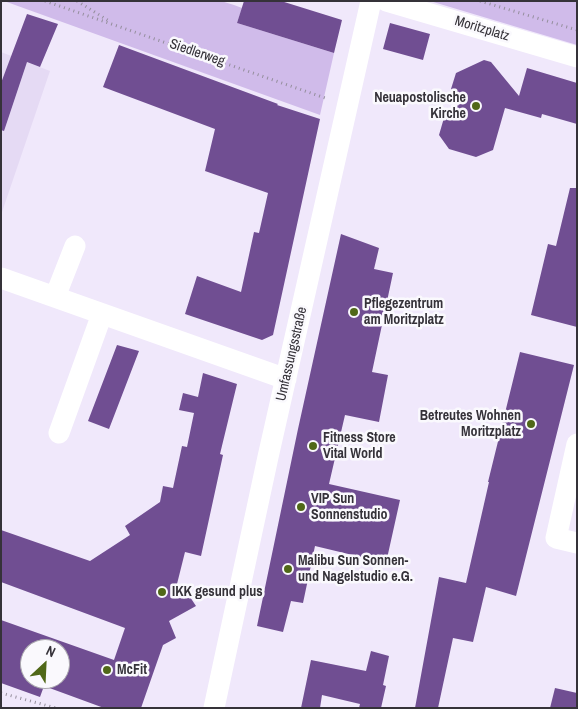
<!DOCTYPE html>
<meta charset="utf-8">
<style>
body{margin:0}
#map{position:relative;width:578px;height:709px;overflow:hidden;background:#f0e8fb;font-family:"Archivo Narrow",sans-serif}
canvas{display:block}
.frame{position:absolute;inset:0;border:2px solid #353239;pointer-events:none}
.north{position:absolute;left:20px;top:639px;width:50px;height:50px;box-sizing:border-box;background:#faf9fd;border:1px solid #aba9af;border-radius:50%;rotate:25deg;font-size:14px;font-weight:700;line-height:20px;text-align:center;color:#353239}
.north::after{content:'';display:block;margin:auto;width:18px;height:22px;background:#506818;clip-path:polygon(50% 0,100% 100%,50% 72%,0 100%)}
</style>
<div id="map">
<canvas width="578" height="709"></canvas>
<div class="frame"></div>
<div class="north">N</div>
</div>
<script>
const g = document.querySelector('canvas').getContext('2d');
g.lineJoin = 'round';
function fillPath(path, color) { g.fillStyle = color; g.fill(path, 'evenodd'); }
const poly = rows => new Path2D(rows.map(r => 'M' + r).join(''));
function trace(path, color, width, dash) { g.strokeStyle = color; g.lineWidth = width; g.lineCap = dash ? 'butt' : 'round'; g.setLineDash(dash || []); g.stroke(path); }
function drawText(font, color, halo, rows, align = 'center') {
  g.font = font + ' "Archivo Narrow",sans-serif'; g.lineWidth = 5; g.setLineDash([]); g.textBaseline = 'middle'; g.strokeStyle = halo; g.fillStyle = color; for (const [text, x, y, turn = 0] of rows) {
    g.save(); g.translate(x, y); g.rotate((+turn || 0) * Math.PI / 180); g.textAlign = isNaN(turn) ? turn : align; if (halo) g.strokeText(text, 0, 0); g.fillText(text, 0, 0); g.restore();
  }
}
fillPath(poly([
 [1,52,50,71,1,215]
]), '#e5daf4');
fillPath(poly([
 [4,1,221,1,234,5,242,8,237,23,334,53,320,115],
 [430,1,577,1,577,45]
]), '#d0bbea');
fillPath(poly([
 [244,1,281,1,342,20,334,53,237,23],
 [27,14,58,24,40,67,27,62,4,131,1,130,1,83],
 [390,23,430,34,423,60,383,49],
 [119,45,278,104,277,105,320,119,273,335,262,340,185,314,197,276,241,292,254,232,259,233,268,193,205,171,215,129,103,87],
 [484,60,491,62,519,96,527,68,577,83,577,124,542,114,541,118,505,108,493,150,476,157,449,149,439,135,446,111,459,105,451,89,456,73],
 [570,188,577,188,577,327,531,315,548,244,556,246],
 [341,234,379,248,374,269,393,273,372,372,388,375,379,422,345,415,329,484,400,500,386,563,315,546,303,603,291,601,283,632,257,626,298,429],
 [117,345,139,351,109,429,88,421],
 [520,352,574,365,516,596,486,587,473,642,453,638,438,708,415,708,439,577,466,583,489,482,488,482],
 [203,373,237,384,220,454,223,455,201,556,185,552,176,588,186,591,196,606,169,621,176,638,163,645,141,708,104,708,44,686,40,697,1,683,1,620,114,660,125,628,1,582,1,530,90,561,130,535,125,526,160,502,163,486,173,488,182,446,187,447,194,413,179,410,183,393,198,397],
 [30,649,60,649,60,679,30,679],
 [371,651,389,656,383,685,386,686,381,708,359,708,360,704,322,695,320,708,301,708,311,660,366,671],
 [555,688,577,693,577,708,550,708]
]), '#704e92');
trace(poly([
 [45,1,328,99],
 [77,1,109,21],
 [480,1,577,30],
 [1,693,56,708]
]), '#948e9c', 3, [1, 4]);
trace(poly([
 [386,1,577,57],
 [1,278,286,379],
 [55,297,75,246],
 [59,433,102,314],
 [577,444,556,538,577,543],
 [214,708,268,457,371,1]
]), '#fff', 21);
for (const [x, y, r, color] of [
 [476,106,5,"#506818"],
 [354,312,5,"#506818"],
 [531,424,5,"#506818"],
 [313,446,5,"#506818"],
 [301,507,5,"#506818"],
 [288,569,5,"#506818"],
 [162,592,5,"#506818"],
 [107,670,5,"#506818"]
]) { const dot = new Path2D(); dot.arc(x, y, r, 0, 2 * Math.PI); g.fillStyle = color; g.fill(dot); trace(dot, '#faf9fd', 2); }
drawText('14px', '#353239', '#faf9fd', [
 ["Moritzplatz",482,29,17],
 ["Siedlerweg",197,53,19],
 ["Umfassungsstraße",292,354,-77]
]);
drawText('bold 14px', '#353239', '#faf9fd', [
 ["Neuapostolische",466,98,"right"],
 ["Kirche",466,114,"right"],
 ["Pflegezentrum",364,304],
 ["am Moritzplatz",364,320],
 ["Betreutes Wohnen",521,416,"right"],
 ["Moritzplatz",521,432,"right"],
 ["Fitness Store",323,438],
 ["Vital World",323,454],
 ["VIP Sun",311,499],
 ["Sonnenstudio",311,515],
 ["Malibu Sun Sonnen-",298,561],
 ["und Nagelstudio e.G.",298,577],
 ["IKK gesund plus",172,592],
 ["McFit",117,670]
], 'left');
</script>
